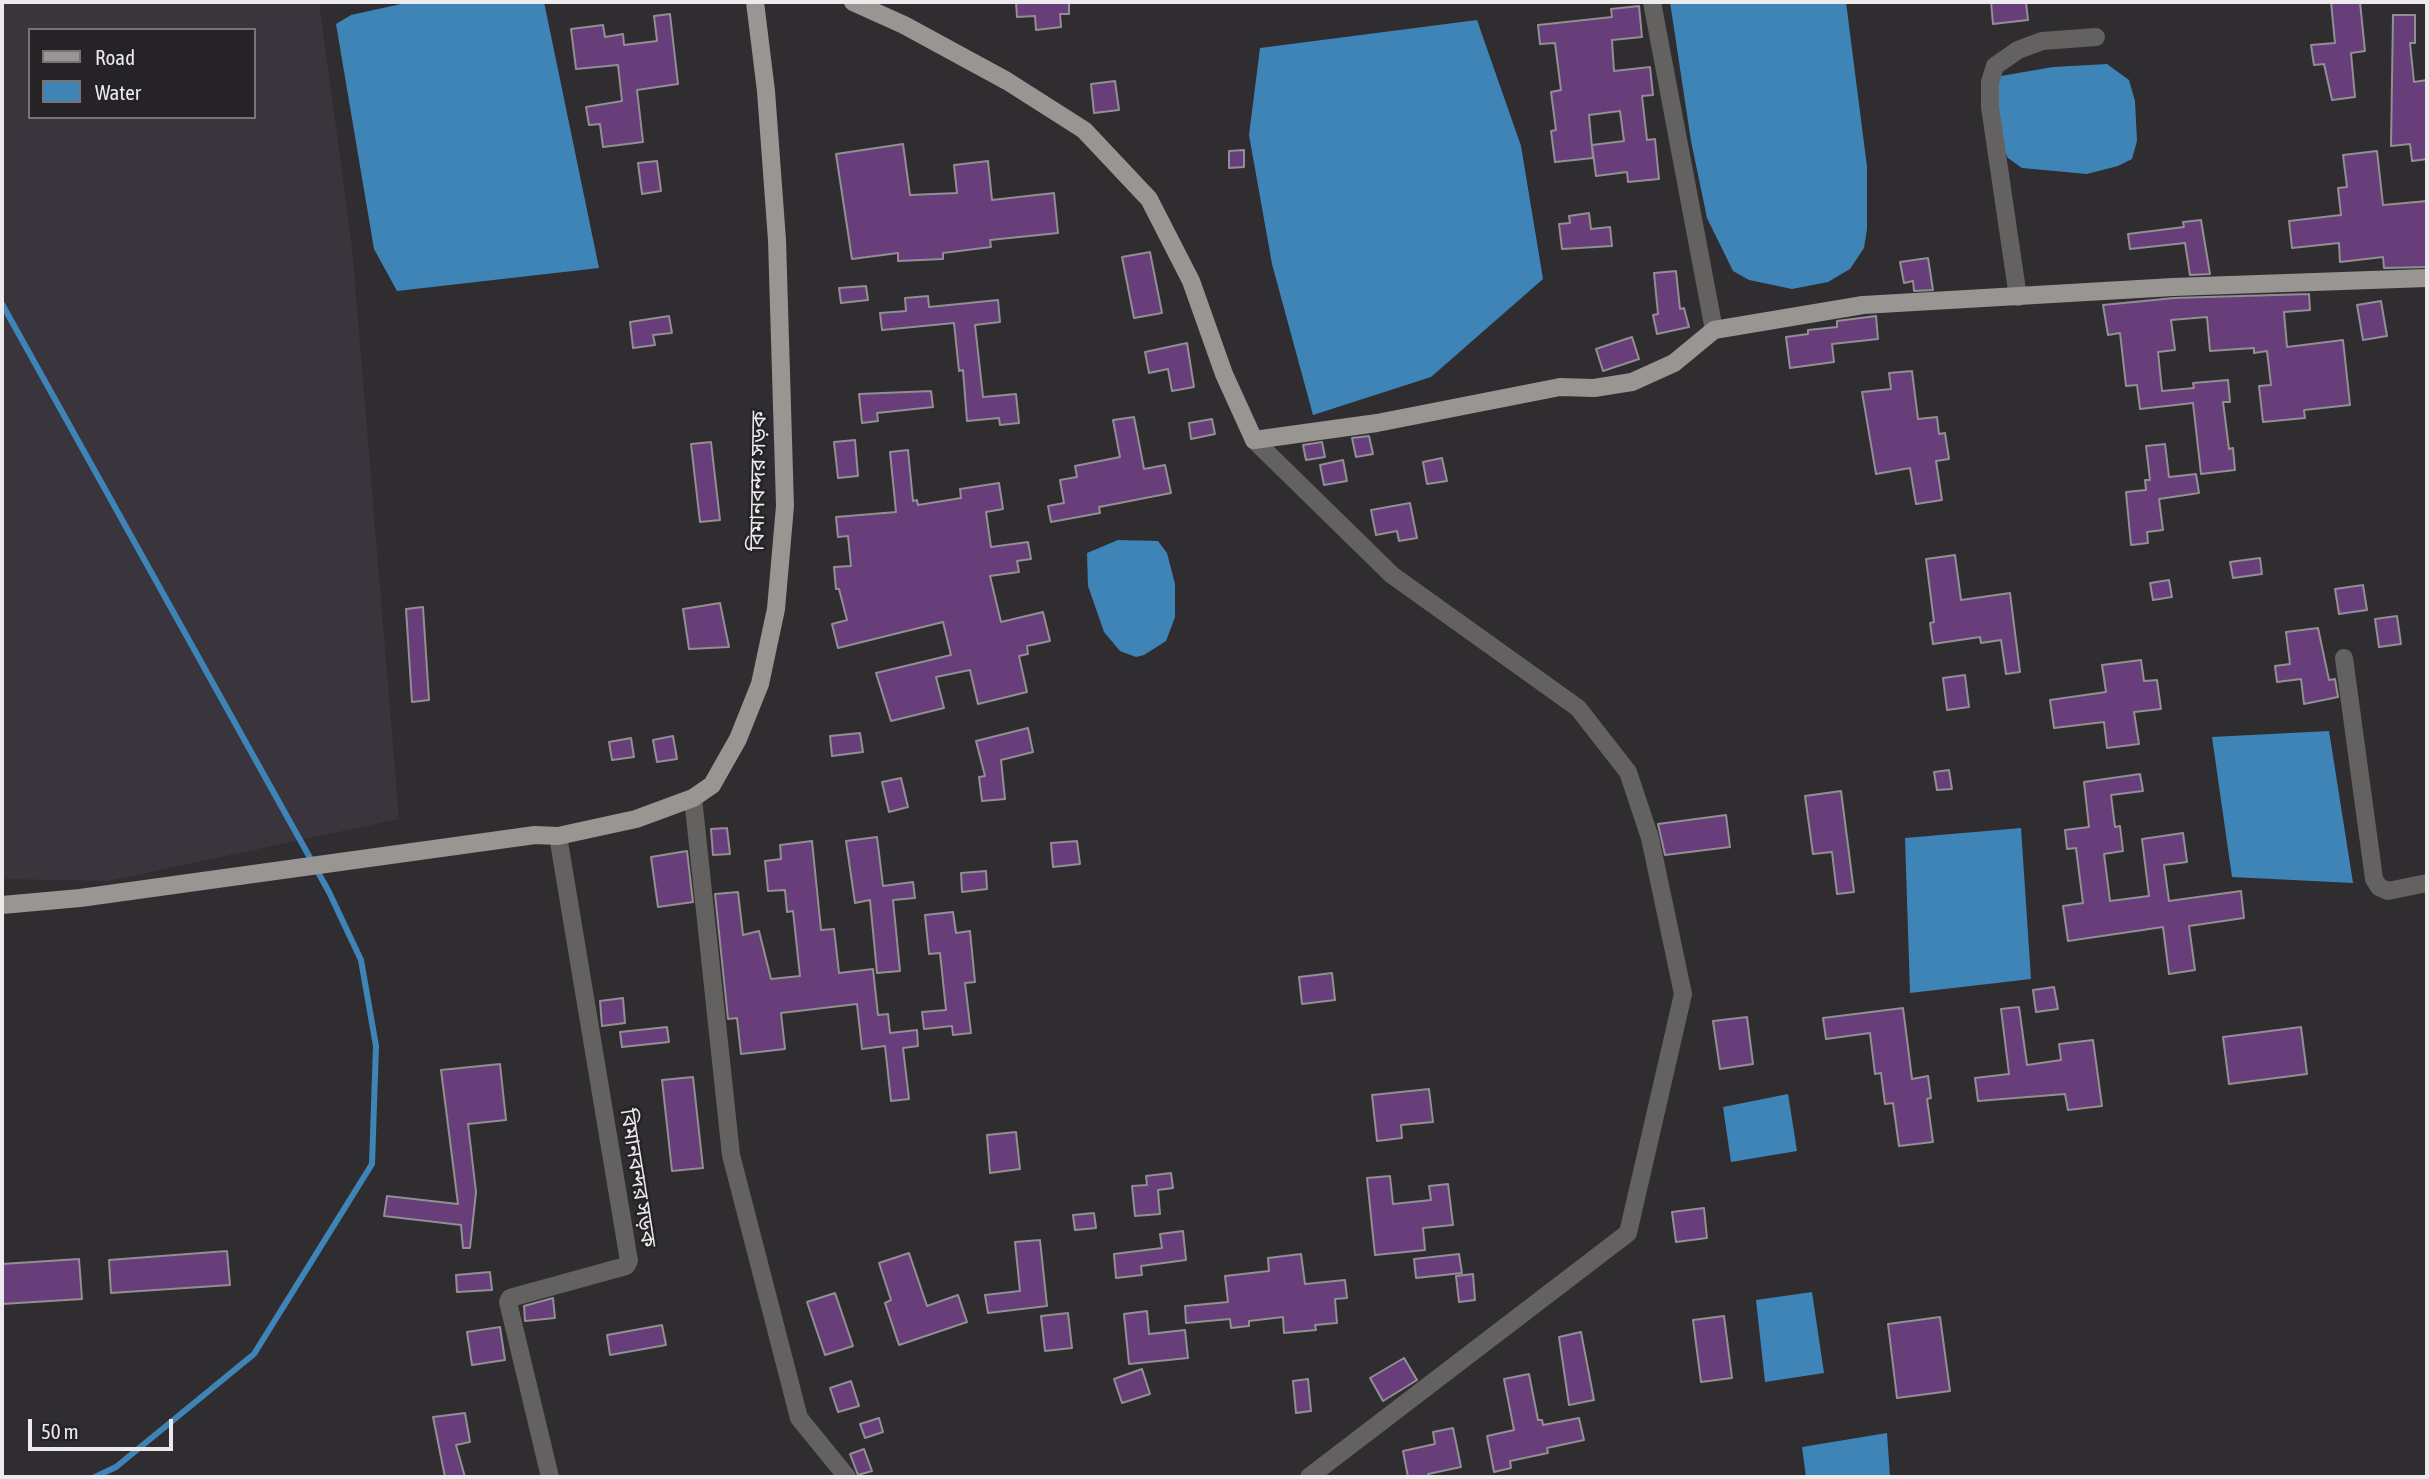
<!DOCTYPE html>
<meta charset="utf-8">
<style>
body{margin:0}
#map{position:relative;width:2429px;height:1479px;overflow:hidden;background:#2f2d30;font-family:"Asap Condensed",sans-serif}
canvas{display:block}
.frame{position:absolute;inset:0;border:4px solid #eceaec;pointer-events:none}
.legend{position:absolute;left:28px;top:28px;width:228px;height:91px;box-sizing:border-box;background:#252326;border:2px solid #757375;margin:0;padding:9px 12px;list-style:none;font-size:21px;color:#eceaec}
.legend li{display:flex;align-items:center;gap:14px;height:35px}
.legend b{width:35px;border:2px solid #757375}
.scale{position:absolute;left:28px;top:1419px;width:145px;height:32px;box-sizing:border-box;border:4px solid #eceaec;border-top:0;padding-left:9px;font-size:21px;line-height:24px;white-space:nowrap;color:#eceaec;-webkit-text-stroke:5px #252326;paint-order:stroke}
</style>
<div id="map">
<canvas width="2429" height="1479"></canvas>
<div class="frame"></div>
<ul class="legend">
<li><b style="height:9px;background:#989593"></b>Road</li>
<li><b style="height:19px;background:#3f84b7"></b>Water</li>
</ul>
<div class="scale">50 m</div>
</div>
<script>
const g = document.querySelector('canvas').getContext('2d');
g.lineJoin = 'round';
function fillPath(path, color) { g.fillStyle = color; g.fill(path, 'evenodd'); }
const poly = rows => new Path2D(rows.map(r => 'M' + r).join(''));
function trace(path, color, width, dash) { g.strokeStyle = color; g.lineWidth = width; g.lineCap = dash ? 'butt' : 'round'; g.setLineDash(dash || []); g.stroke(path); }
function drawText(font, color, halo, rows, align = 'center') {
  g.font = font + ' "Asap Condensed","Noto Sans Bengali",sans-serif'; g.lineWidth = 5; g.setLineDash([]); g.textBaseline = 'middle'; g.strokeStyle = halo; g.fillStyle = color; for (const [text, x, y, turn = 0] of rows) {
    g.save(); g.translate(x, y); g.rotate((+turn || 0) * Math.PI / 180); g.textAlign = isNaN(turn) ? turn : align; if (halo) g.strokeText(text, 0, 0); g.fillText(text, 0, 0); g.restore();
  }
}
fillPath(poly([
 [2,2,319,2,352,247,399,819,108,881,2,879],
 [30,30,254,30,254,117,30,117]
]), '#3a343c');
fillPath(poly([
 [410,2,544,2,599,268,397,291,374,249,336,24,351,15],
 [1670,2,1846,2,1867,167,1867,229,1864,248,1850,269,1828,282,1792,289,1749,280,1733,271,1707,218,1691,141],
 [1477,20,1521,146,1543,279,1431,377,1313,415,1272,264,1249,135,1260,48],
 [2107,64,2129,80,2135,101,2137,141,2132,159,2118,166,2087,174,2022,168,2008,158,2000,143,1996,89,2001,76,2053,67],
 [1118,540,1158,541,1167,553,1175,584,1175,617,1166,641,1144,655,1136,657,1120,651,1104,632,1088,586,1087,553],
 [2329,731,2353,883,2232,877,2212,737],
 [2021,828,2031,979,1910,993,1905,838],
 [1788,1094,1797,1151,1731,1162,1723,1107],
 [1812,1292,1824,1373,1765,1382,1756,1300],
 [1887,1433,1890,1477,1806,1477,1802,1447]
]), '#3f84b7');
trace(poly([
 [2,304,329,892,361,960,376,1046,372,1164,254,1354,116,1467,95,1477]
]), '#3f84b7', 6);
const building = poly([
 [1016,2,1069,2,1069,14,1060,14,1061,27,1036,30,1035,16,1017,17,1016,2],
 [1991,2,2026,2,2028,20,1993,24,1991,2],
 [2331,2,2360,2,2365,51,2351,53,2355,97,2332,100,2324,64,2314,65,2311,45,2335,43,2331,2],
 [1639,6,1642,37,1612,40,1614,71,1650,67,1653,95,1642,96,1647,140,1655,139,1659,179,1628,182,1627,172,1596,176,1592,145,1624,141,1620,111,1589,115,1593,158,1555,162,1551,131,1556,130,1551,92,1561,90,1555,43,1540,44,1538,25,1612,17,1611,9,1639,6],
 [670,14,678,84,637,90,643,142,603,147,600,124,589,125,586,107,622,101,618,65,576,69,571,29,603,25,605,37,623,34,624,45,657,41,654,16,670,14],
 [2393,15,2415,15,2415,43,2410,43,2414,82,2427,80,2427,159,2412,161,2410,144,2391,146,2393,15],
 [1115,81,1119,110,1094,113,1091,84,1115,81],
 [903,144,910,195,957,193,954,165,988,161,992,200,1054,193,1058,233,990,240,991,247,943,253,943,259,898,261,898,253,852,259,836,154,903,144],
 [1244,150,1244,167,1229,168,1229,151,1244,150],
 [2377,151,2383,205,2427,201,2427,267,2384,268,2383,257,2340,262,2339,243,2292,248,2289,221,2341,215,2338,188,2347,187,2343,155,2377,151],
 [657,161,661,191,642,194,638,163,657,161],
 [1589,213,1591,229,1610,227,1612,246,1562,249,1559,224,1570,223,1569,216,1589,213],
 [2201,220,2210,274,2190,275,2185,243,2130,249,2128,234,2184,227,2183,222,2201,220],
 [1150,252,1162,313,1134,318,1122,257,1150,252],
 [1928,258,1933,290,1914,291,1913,281,1904,283,1900,262,1928,258],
 [1676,271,1680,309,1684,308,1689,327,1657,334,1653,315,1658,314,1654,273,1676,271],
 [866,286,868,300,841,303,839,288,866,286],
 [2309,294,2310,310,2284,312,2287,347,2343,340,2350,405,2304,410,2305,418,2263,422,2259,386,2271,385,2267,351,2254,353,2254,348,2210,351,2207,317,2171,320,2175,350,2158,352,2162,391,2194,388,2193,383,2228,380,2230,402,2223,402,2229,449,2233,448,2235,470,2201,474,2193,403,2140,409,2137,385,2126,386,2120,333,2108,335,2103,305,2174,298,2309,294],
 [928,296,929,307,998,300,1000,322,975,325,983,397,1016,394,1019,423,1000,425,999,418,967,421,963,370,959,371,954,323,882,330,880,313,906,311,905,298,928,296],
 [2381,301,2387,336,2363,340,2357,305,2381,301],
 [669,316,672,333,653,335,655,345,633,348,630,322,669,316],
 [1876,316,1878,339,1832,344,1834,362,1790,368,1786,337,1808,334,1808,330,1837,327,1837,321,1876,316],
 [1632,337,1639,359,1603,371,1596,349,1632,337],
 [1187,343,1194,387,1172,391,1168,369,1149,373,1145,352,1187,343],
 [1912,371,1918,419,1937,417,1939,434,1945,433,1949,459,1936,461,1942,500,1916,504,1910,468,1876,474,1862,392,1891,389,1889,373,1912,371],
 [931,391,933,407,877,413,878,421,862,423,859,394,931,391],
 [1134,417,1144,469,1165,465,1171,493,1099,507,1100,513,1051,522,1048,506,1064,503,1060,480,1077,477,1075,466,1120,457,1113,420,1134,417],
 [1212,419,1215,434,1191,439,1189,423,1212,419],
 [1369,436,1373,454,1356,457,1352,438,1369,436],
 [855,440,858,476,838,478,834,442,855,440],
 [711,442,720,520,700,522,691,444,711,442],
 [1322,442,1325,457,1306,460,1303,445,1322,442],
 [2165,444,2169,477,2196,474,2199,493,2159,499,2163,530,2147,532,2148,543,2131,545,2126,492,2146,490,2145,480,2150,480,2146,446,2165,444],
 [908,450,913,501,917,500,918,505,961,498,960,489,999,483,1003,509,986,512,991,547,1028,542,1031,559,1017,561,1019,572,990,576,1001,622,1043,612,1050,641,1027,646,1028,654,1019,656,1027,692,978,704,970,670,936,677,944,708,891,721,876,673,951,655,943,622,838,648,832,624,847,620,839,589,836,589,834,567,851,566,848,536,838,537,836,517,896,512,890,452,908,450],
 [1442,458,1447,481,1427,484,1423,462,1442,458],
 [1343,460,1347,481,1324,485,1320,465,1343,460],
 [1410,503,1417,538,1399,541,1397,531,1376,535,1371,510,1410,503],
 [1955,555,1961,600,2010,593,2020,672,2006,674,2001,640,1981,643,1980,637,1933,644,1930,623,1934,622,1926,559,1955,555],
 [2260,558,2262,574,2233,578,2230,562,2260,558],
 [2169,580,2172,597,2153,600,2150,583,2169,580],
 [2363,585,2367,610,2339,614,2335,589,2363,585],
 [720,603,729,647,689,649,683,609,720,603],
 [423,607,429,700,412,702,406,609,423,607],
 [2397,616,2401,644,2379,647,2375,619,2397,616],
 [2318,628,2329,680,2335,679,2338,697,2304,704,2301,679,2277,682,2275,666,2290,664,2286,632,2318,628],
 [2141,660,2144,681,2157,680,2161,709,2134,712,2139,744,2107,748,2104,722,2054,728,2050,700,2106,692,2102,665,2141,660],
 [1965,675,1969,707,1947,710,1943,678,1965,675],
 [1028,728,1033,752,1001,760,1005,799,982,801,979,777,985,776,976,741,1028,728],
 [860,733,863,752,832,756,830,736,860,733],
 [673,736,677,759,657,762,653,740,673,736],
 [631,738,634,757,612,760,609,742,631,738],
 [1949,770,1952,789,1937,790,1934,772,1949,770],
 [2140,774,2143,791,2111,795,2115,827,2120,826,2123,851,2104,854,2110,901,2149,896,2142,839,2183,833,2187,862,2164,865,2169,901,2241,891,2244,918,2189,926,2195,970,2169,974,2163,927,2068,941,2063,906,2083,903,2076,848,2067,849,2065,830,2089,827,2084,782,2140,774],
 [901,778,908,807,889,812,882,782,901,778],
 [1841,791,1854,892,1837,894,1832,852,1813,854,1805,796,1841,791],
 [1726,815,1730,847,1665,855,1658,824,1726,815],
 [727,828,730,854,713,855,711,829,727,828],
 [877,837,883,886,913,882,915,898,893,900,900,971,877,973,870,900,855,903,846,841,877,837],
 [812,841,821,930,834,929,839,973,873,969,878,1015,888,1014,890,1033,917,1030,918,1046,903,1048,909,1099,891,1101,885,1046,862,1049,857,1004,781,1013,785,1049,741,1054,737,1018,728,1019,715,894,738,892,743,935,759,931,771,979,800,976,793,911,787,912,785,890,768,891,765,861,781,859,780,845,812,841],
 [1077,841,1080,864,1053,867,1051,843,1077,841],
 [687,851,693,902,658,907,651,857,687,851],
 [986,871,987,889,962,892,961,873,986,871],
 [953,912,956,933,970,931,975,982,965,983,971,1033,953,1035,952,1026,924,1029,922,1012,946,1010,940,953,929,954,925,915,953,912],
 [1332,973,1335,1000,1302,1004,1299,977,1332,973],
 [2054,987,2058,1009,2036,1012,2033,990,2054,987],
 [623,998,625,1023,602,1026,600,1001,623,998],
 [2019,1007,2027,1065,2061,1060,2059,1044,2093,1040,2102,1106,2068,1110,2065,1094,1978,1101,1975,1078,2009,1074,2001,1009,2019,1007],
 [1903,1008,1912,1079,1928,1076,1931,1098,1927,1099,1933,1142,1899,1146,1893,1103,1885,1104,1881,1073,1875,1074,1870,1033,1826,1039,1823,1018,1903,1008],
 [1747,1017,1753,1064,1720,1069,1713,1021,1747,1017],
 [667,1027,669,1042,622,1047,620,1032,667,1027],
 [2301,1027,2307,1074,2229,1084,2223,1037,2301,1027],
 [500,1064,506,1120,468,1124,476,1192,470,1248,463,1248,461,1225,384,1216,387,1196,458,1204,441,1070,500,1064],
 [693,1077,703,1168,672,1171,662,1080,693,1077],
 [1429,1089,1433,1122,1401,1125,1402,1138,1377,1141,1372,1095,1429,1089],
 [1016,1132,1020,1169,990,1173,987,1135,1016,1132],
 [1171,1173,1173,1188,1158,1190,1160,1214,1135,1216,1132,1186,1147,1185,1146,1176,1171,1173],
 [1390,1176,1393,1204,1431,1200,1429,1186,1448,1184,1453,1225,1423,1228,1425,1250,1375,1255,1367,1178,1390,1176],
 [1704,1208,1707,1238,1676,1242,1672,1212,1704,1208],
 [1094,1213,1096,1228,1075,1230,1073,1215,1094,1213],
 [1183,1231,1186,1260,1141,1266,1142,1275,1116,1278,1114,1254,1162,1248,1160,1234,1183,1231],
 [1040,1240,1047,1306,988,1313,985,1295,1020,1291,1015,1242,1040,1240],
 [227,1251,230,1285,111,1293,109,1260,227,1251],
 [909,1253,927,1306,958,1295,967,1322,899,1345,885,1303,891,1300,879,1263,909,1253],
 [1301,1254,1305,1284,1345,1280,1347,1298,1335,1299,1337,1323,1315,1325,1316,1330,1284,1333,1283,1317,1249,1321,1249,1326,1231,1328,1230,1319,1186,1323,1185,1306,1228,1302,1225,1276,1269,1271,1268,1258,1301,1254],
 [1459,1254,1462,1273,1416,1278,1414,1259,1459,1254],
 [79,1259,82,1299,2,1304,2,1264,79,1259],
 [490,1272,492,1290,457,1292,456,1275,490,1272],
 [1473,1274,1475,1300,1459,1302,1456,1276,1473,1274],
 [835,1293,853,1346,825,1355,807,1302,835,1293],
 [553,1298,555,1318,525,1321,524,1306,553,1298],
 [1147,1311,1149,1334,1185,1330,1188,1358,1129,1364,1124,1314,1147,1311],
 [1068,1313,1072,1348,1045,1351,1041,1316,1068,1313],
 [1724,1316,1732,1378,1701,1382,1693,1320,1724,1316],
 [1940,1317,1950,1391,1897,1398,1888,1324,1940,1317],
 [662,1325,666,1345,610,1355,607,1335,662,1325],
 [500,1327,505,1360,472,1365,467,1332,500,1327],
 [1581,1332,1594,1400,1569,1405,1559,1337,1581,1332],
 [1404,1358,1417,1380,1383,1401,1370,1378,1404,1358],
 [1142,1369,1150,1394,1122,1403,1114,1379,1142,1369],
 [1529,1374,1538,1420,1542,1420,1543,1425,1579,1418,1584,1440,1547,1448,1548,1453,1510,1461,1511,1468,1494,1472,1487,1436,1514,1430,1504,1379,1529,1374],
 [1308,1379,1311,1411,1296,1413,1293,1381,1308,1379],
 [851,1381,859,1406,838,1412,830,1388,851,1381],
 [465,1413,470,1442,456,1445,465,1477,445,1477,433,1417,465,1413],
 [879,1418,883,1432,865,1438,860,1424,879,1418],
 [1453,1428,1461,1467,1428,1474,1429,1477,1408,1477,1403,1451,1435,1444,1433,1432,1453,1428],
 [864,1449,872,1471,858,1475,850,1454,864,1449]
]);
fillPath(building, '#683e7a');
trace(building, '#918f92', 2);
trace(poly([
 [1652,2,1714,330],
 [2018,297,1990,107,1990,82,1995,66,2018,50,2042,41,2096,37],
 [1254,440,1392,575,1578,708,1628,772,1650,838,1683,994,1628,1233,1309,1477],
 [2344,658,2374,879,2379,887,2388,891,2427,883],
 [693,798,731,1155,799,1418,847,1477],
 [550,1477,508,1302,510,1298,626,1266,629,1261,558,836]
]), '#636261', 18);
trace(poly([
 [853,2,904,25,1007,81,1084,130,1149,199,1191,281,1224,374,1254,440,1377,423,1560,387,1594,388,1632,382,1674,363,1714,330,1863,305,2173,287,2427,278],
 [2,905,80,898,535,835,558,836,636,819,693,798,712,785,738,739,760,684,776,609,785,506,777,240,766,91,755,2]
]), '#989593', 18);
drawText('21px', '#eceaec', '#252326', [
 ["বিমানবন্দর সড়ক",758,481,-89],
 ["বিমানবন্দর সড়ক",638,1178,81]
]);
</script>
